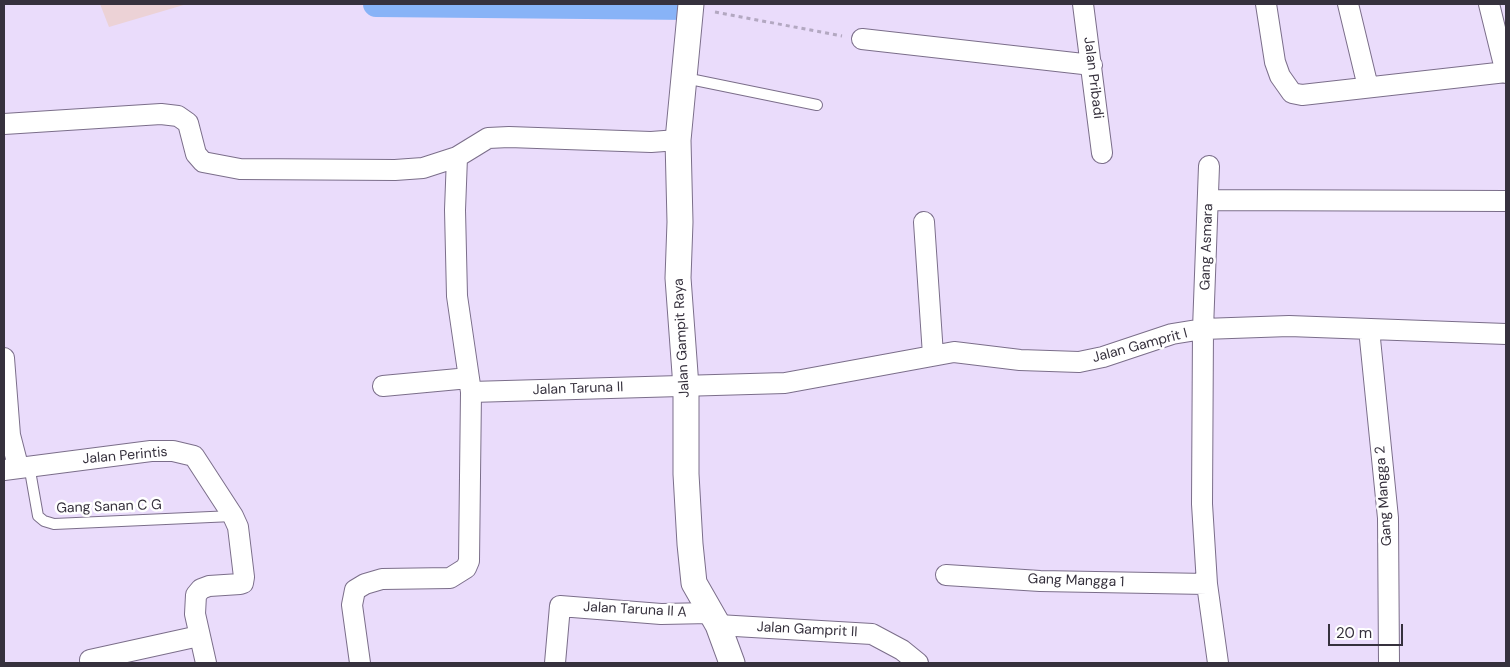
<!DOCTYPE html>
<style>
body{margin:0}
#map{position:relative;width:1510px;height:667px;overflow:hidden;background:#eadcfb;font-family:"DM Sans",sans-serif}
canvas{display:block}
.frame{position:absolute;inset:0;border:5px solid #36313d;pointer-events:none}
.scale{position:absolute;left:1328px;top:624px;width:75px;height:22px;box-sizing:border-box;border:2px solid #36313d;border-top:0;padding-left:6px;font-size:15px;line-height:18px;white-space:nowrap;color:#36313d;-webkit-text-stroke:4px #fff;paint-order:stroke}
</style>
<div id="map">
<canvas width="1510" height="667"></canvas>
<div class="frame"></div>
<div class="scale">20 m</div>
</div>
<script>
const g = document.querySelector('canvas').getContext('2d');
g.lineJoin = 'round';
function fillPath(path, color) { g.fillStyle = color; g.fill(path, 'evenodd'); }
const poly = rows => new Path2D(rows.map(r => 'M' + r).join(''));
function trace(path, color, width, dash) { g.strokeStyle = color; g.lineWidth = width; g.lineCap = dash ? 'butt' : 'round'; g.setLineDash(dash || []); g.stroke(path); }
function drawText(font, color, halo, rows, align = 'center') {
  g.font = font + ' "DM Sans",sans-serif'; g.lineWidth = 5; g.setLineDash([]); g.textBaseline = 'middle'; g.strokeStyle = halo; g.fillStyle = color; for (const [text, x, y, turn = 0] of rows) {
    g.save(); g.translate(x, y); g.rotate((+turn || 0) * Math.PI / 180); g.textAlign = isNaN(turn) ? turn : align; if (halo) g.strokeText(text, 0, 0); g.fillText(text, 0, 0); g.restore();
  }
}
fillPath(poly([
 [100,4,187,4,109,27]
]), '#ecd2d6');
trace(poly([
 [376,4,691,7]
]), '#88b3f7', 26);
const service = poly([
 [685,78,817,105],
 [29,465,38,516,44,521,54,524,233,516]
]);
const minor = poly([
 [1083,4,1102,153],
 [1266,4,1275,62,1280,76,1292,93,1302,95,1506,72],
 [1348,4,1368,87],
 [1489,4,1506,73],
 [862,39,1092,65],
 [4,124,161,114,178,116,188,123,196,154,203,162,240,169,395,170,423,168,457,157,488,138,509,137,651,142,678,140],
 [1209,166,1203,329,1202,504,1207,584,1218,663],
 [1209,200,1506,201],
 [924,222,933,355],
 [1369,329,1388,518,1389,663],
 [4,358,10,435,18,466],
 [383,386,469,378],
 [471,392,785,383,954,352,1020,360,1079,362,1103,357,1172,334,1203,329,1289,326,1506,334],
 [4,470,151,451,173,451,194,456,233,516,238,527,244,577,243,583,240,584,209,586,201,589,196,595,195,614,206,663],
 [946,575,1040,581,1207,584],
 [718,625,872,634,902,650,918,663],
 [90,660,199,636],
 [360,663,352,605,355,590,365,584,382,579,450,578,466,568,469,561,471,392,457,296,455,210,457,157],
 [555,663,560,606,661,614,710,613]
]);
const tertiary = poly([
 [691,4,678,140,680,222,678,278,686,387,686,474,690,544,694,583,718,625,732,663]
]);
trace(service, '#7b6e8a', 12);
trace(minor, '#7b6e8a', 22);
trace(tertiary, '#7b6e8a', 27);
trace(poly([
 [715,12,842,36]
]), '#b3a8c1', 3, [4, 4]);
trace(service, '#fff', 10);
trace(minor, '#fff', 20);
trace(tertiary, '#fff', 25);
drawText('14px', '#36313d', '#fff', [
 ["Jalan Pribadi",1093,78,83],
 ["Gang Asmara",1207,247,-88],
 ["Jalan Gampit Raya",682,338,-93],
 ["Jalan Gamprit I",1140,346,-15],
 ["Jalan Taruna II",578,389,-2],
 ["Jalan Perintis",125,456,-5],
 ["Gang Mangga 2",1384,496,-94],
 ["Gang Sanan C G",109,507,-2],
 ["Gang Mangga 1",1076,581,2],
 ["Jalan Taruna II A",635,610,3],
 ["Jalan Gamprit II",807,630,3]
]);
</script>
